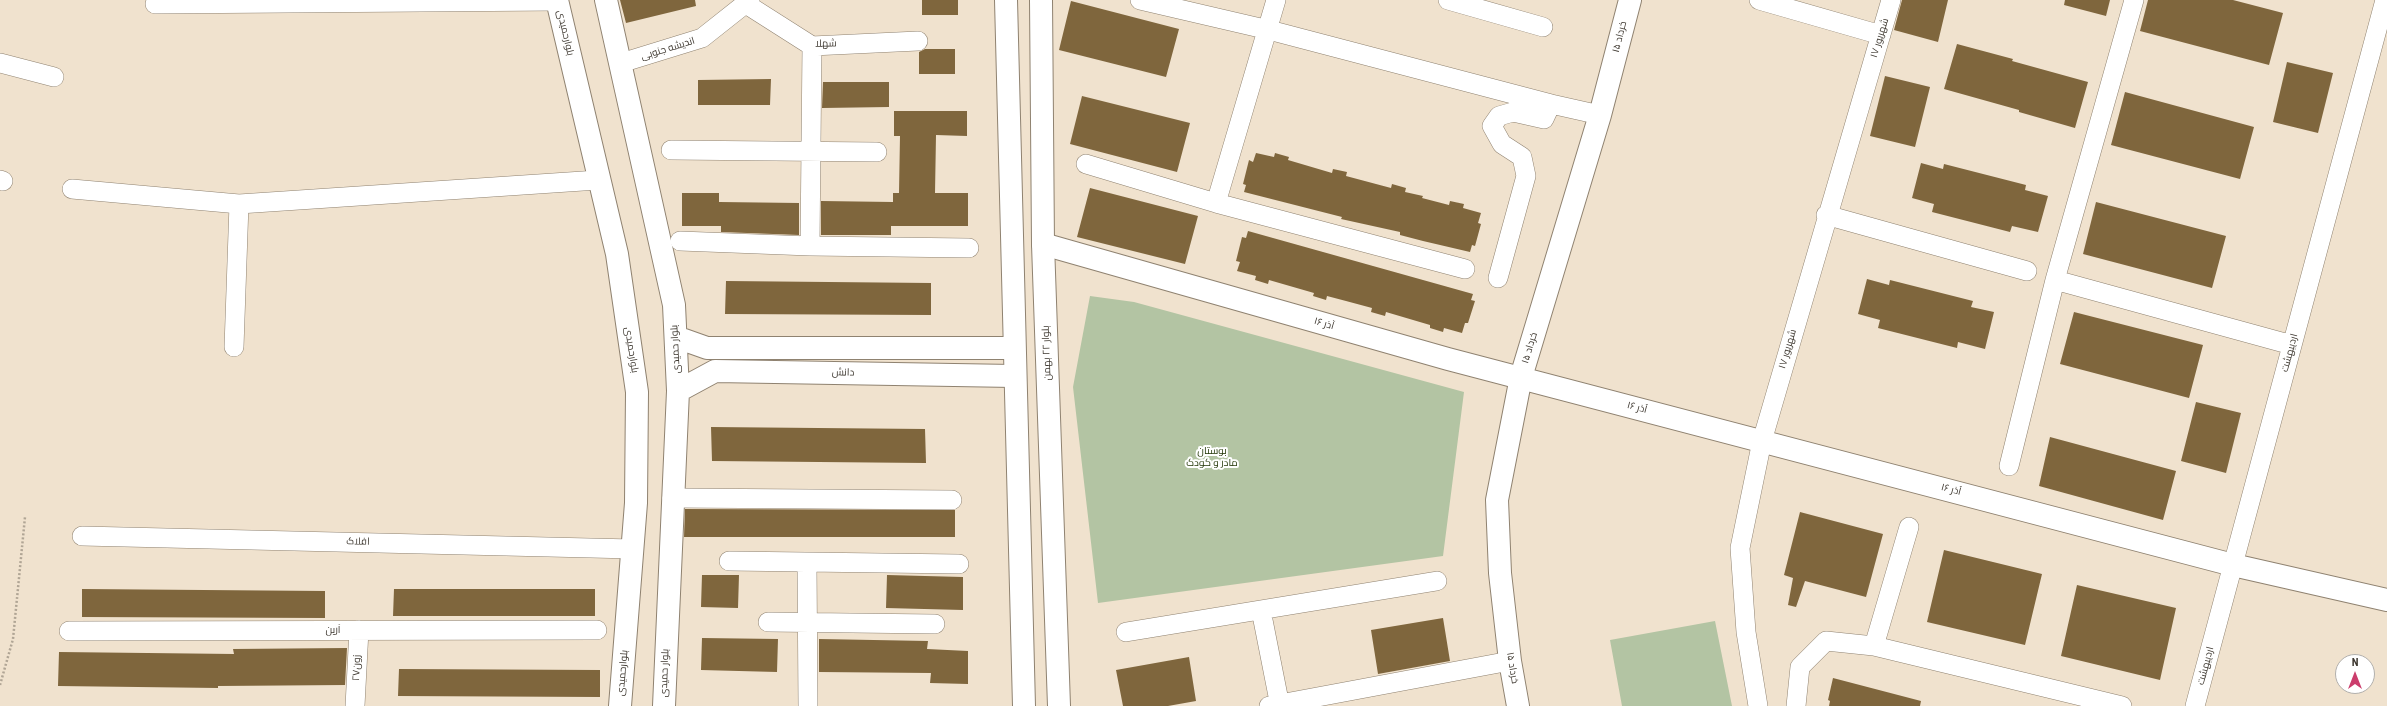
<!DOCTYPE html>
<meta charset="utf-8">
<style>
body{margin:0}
#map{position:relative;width:2387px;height:706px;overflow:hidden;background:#f0e2ce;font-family:"Roboto Condensed",sans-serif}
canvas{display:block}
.north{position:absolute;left:2335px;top:654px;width:40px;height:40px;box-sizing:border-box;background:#fff;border:1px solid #b1afac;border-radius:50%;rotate:0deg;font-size:11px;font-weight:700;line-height:16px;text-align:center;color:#3d372f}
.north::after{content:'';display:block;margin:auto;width:14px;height:18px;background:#cb3d6c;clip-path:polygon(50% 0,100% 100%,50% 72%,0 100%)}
</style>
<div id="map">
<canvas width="2387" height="706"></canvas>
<div class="north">N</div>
</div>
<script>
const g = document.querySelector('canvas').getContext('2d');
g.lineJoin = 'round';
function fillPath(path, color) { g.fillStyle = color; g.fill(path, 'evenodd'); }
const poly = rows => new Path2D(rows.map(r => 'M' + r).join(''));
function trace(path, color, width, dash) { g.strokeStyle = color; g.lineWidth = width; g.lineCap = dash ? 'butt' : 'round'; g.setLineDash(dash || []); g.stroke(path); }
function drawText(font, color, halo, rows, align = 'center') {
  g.font = font + ' "Roboto Condensed",Cairo,sans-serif'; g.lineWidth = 4; g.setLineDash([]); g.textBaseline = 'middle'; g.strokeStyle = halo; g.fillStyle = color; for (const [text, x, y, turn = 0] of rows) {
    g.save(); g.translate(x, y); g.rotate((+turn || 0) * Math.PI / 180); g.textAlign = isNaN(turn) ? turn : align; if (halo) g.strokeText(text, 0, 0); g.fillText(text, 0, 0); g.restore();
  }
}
fillPath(poly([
 [1090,296,1134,302,1464,392,1443,556,1098,603,1073,387],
 [1715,621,1732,706,1622,706,1610,640]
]), '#b3c4a3');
fillPath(poly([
 [620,0,695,0,696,6,626,23],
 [922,0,958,0,958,15,922,15],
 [1902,0,1948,0,1938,42,1894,30],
 [2065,0,2110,0,2106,16,2064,5],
 [2148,0,2233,0,2283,13,2269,65,2140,31],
 [1071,1,1179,29,1166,77,1059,50],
 [1957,44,2013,59,2012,61,2088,82,2075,128,2019,112,2019,110,1944,89],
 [925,49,955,49,955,74,919,74,919,52],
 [2287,62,2333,73,2318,133,2273,122],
 [1885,76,1930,87,1915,147,1870,136],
 [771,79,770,105,698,105,698,80],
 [823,82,889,82,889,107,822,108],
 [2125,92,2254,127,2240,179,2111,145],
 [1082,96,1190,123,1177,172,1070,144],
 [894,111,967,111,967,136,936,135,935,193,968,193,968,226,891,226,891,235,821,235,821,201,893,202,893,193,899,193,900,136,894,136],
 [1256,153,1274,157,1275,153,1289,157,1288,160,1332,173,1333,169,1347,172,1346,176,1391,188,1392,184,1406,188,1405,192,1423,196,1422,198,1449,205,1450,201,1464,204,1463,208,1481,213,1478,223,1481,224,1475,246,1472,245,1470,252,1423,241,1400,235,1400,232,1341,219,1342,217,1244,192,1246,185,1243,184,1249,160,1253,162],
 [1921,163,1943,169,1944,164,2026,185,2025,190,2048,196,2038,232,2012,226,2010,232,1932,212,1934,204,1912,198],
 [1090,188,1198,216,1185,264,1077,237],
 [682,193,719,193,719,202,799,203,799,235,721,232,721,226,682,226],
 [2096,202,2226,236,2212,288,2083,254],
 [1248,231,1473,294,1471,300,1475,301,1468,323,1465,323,1462,333,1444,328,1443,332,1430,328,1430,325,1386,312,1385,316,1371,312,1372,308,1346,301,1327,296,1326,300,1313,296,1314,293,1269,280,1268,284,1255,280,1256,276,1237,271,1240,262,1236,261,1242,237,1246,238],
 [1867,279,1889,285,1890,280,1973,301,1971,307,1994,312,1985,349,1958,342,1957,348,1878,328,1880,320,1858,314],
 [726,281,931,283,931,315,725,314],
 [2074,312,2203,345,2189,398,2060,364],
 [2196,402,2241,413,2226,473,2181,461],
 [711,427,925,429,926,463,712,461],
 [2050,437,2176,471,2163,520,2039,486],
 [685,509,955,510,955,537,684,537],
 [1800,512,1883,534,1866,597,1805,581,1796,607,1788,605,1793,578,1784,575],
 [1944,550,2042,574,2025,645,1927,622],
 [702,575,739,575,738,608,701,607],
 [887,575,963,577,963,610,886,608],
 [2077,585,2176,608,2160,680,2061,656],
 [82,589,325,591,325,618,82,617],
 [394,589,595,589,595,616,393,616],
 [1443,618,1450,661,1378,674,1371,630],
 [702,638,778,639,777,672,701,670],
 [819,639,928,641,927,649,968,651,968,684,930,683,931,673,819,672],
 [347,648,345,685,218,686,218,688,58,686,59,652,234,654,233,649],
 [1189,657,1196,701,1168,706,1123,706,1116,670],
 [399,669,600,670,600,697,398,696],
 [1833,678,1921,701,1920,706,1829,706,1830,701,1828,700]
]), '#7f663d');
const minor = poly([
 [1140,0,1269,30,1551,104,1600,115],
 [1448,0,1543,27],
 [1759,0,1881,35],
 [155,4,557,1],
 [746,4,812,46,918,41],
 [0,63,54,77],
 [621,63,702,38,750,0],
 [671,150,877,152],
 [1086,164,1216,203,1465,269],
 [0,180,3,181],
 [72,189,239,204,598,180],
 [1216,203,1276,0],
 [1826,215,2027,271],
 [680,241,810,246,969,248],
 [810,246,812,46],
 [1498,278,1526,176,1522,157,1502,144,1492,126,1499,116,1513,112,1544,119,1551,104],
 [2055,280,2292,345],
 [234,347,239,204],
 [2009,466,2055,280,2134,0],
 [672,498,952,500],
 [82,536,633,549],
 [729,561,959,564],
 [807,563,808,706],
 [1261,610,1280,706],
 [768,622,935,624],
 [69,631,597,630],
 [1126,632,1437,581],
 [1874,646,1909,527],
 [355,706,359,630],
 [1269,706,1510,661],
 [1758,706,1746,632,1740,548,1762,441,1891,0],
 [1796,706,1800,667,1826,641,1874,646,2122,706],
 [2195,706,2385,0]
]);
const tertiary = poly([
 [557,0,617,254,637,392,636,503,620,706],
 [606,0,674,305,678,391,664,706],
 [1043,244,1448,359,2233,565,2387,600],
 [676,337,707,348,1013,348],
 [678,391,715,371,1014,376]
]);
const secondary = poly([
 [1006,0,1024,706],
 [1041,0,1043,244,1059,706],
 [1518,706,1510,661,1500,573,1497,500,1521,377,1600,115,1630,0]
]);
trace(minor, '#8f8270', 20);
trace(tertiary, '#8f8270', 24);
trace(secondary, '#8f8270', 24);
trace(poly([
 [0,685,13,639,25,517]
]), '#b0a595', 2.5, [2, 2]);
trace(minor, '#fff', 19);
trace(tertiary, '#fff', 22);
trace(secondary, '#fff', 22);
drawText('10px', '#3d372f', '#fff', [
 ["بلوارحمیدی",565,33,77],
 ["۱۵ خرداد",1620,37,-76],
 ["۱۷ شهریور",1880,38,-73],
 ["شهلا",826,44,-1],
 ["اندیشه جنوبی",668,49,-17],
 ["۱۶ آذر",1324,324,16],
 ["۱۵ خرداد",1530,348,-73],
 ["بلوار حمیدی",676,349,-93],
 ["۱۷ شهریور",1788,349,-74],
 ["بلوارحمیدی",631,350,81],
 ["بلوار ۲۲ بهمن",1047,353,-92],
 ["اردیبهشت",2290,353,-75],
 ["دانش",843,373,1],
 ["۱۶ آذر",1637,408,15],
 ["۱۶ آذر",1951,490,15],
 ["افلاک",358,542,1],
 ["آرین",333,630],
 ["اردیبهشت",2206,666,-75],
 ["زون۲۷",357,668,-88],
 ["۱۵ خرداد",1512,668,81],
 ["بلوارحمیدی",623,673,-85],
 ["بلوار حمیدی",665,673,-88]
]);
drawText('10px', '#1d3100', '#fff', [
 ["بوستان",1212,451],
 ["مادر و کودک",1212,463]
]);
</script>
